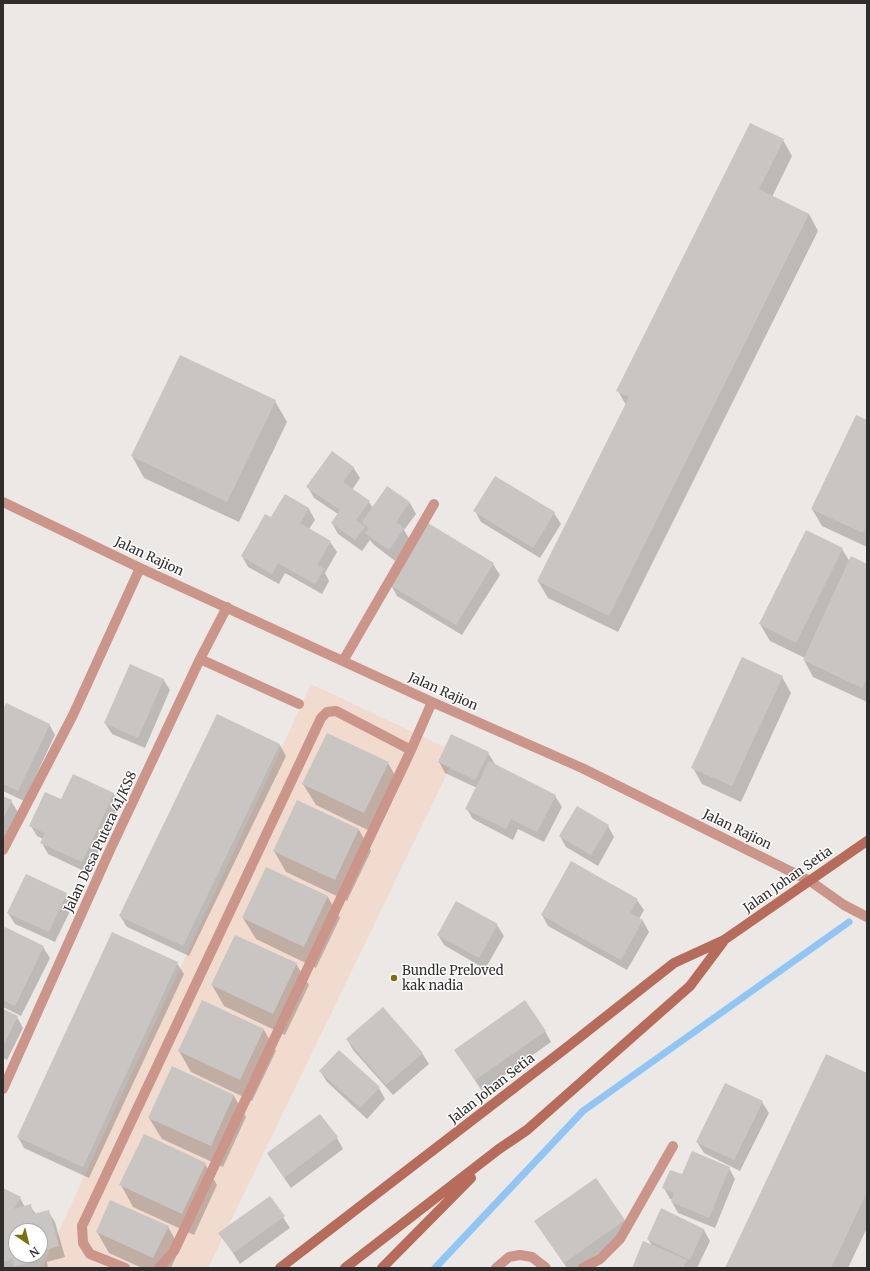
<!DOCTYPE html>
<style>
body{margin:0}
#map{position:relative;width:870px;height:1271px;overflow:hidden;background:#ece8e5;font-family:Merriweather,serif}
canvas{display:block}
.frame{position:absolute;inset:0;border:4px solid #302e2d;pointer-events:none}
.north{position:absolute;left:8px;top:1223px;width:40px;height:40px;box-sizing:border-box;background:#fff;border:1px solid #acabab;border-radius:50%;rotate:145deg;font-size:11px;font-weight:700;line-height:16px;text-align:center;color:#302e2d}
.north::after{content:'';display:block;margin:auto;width:14px;height:18px;background:#7b6f0e;clip-path:polygon(50% 0,100% 100%,50% 72%,0 100%)}
</style>
<div id="map">
<canvas width="870" height="1271"></canvas>
<div class="frame"></div>
<div class="north">N</div>
</div>
<script>
const g = document.querySelector('canvas').getContext('2d');
g.lineJoin = 'round';
function fillPath(path, color) { g.fillStyle = color; g.fill(path, 'evenodd'); }
const poly = rows => new Path2D(rows.map(r => 'M' + r).join(''));
function trace(path, color, width, dash) { g.strokeStyle = color; g.lineWidth = width; g.lineCap = dash ? 'butt' : 'round'; g.setLineDash(dash || []); g.stroke(path); }
function drawText(font, color, halo, rows, align = 'center') {
  g.font = font + ' Merriweather,serif'; g.lineWidth = 3; g.setLineDash([]); g.textBaseline = 'middle'; g.strokeStyle = halo; g.fillStyle = color; for (const [text, x, y, turn = 0] of rows) {
    g.save(); g.translate(x, y); g.rotate((+turn || 0) * Math.PI / 180); g.textAlign = isNaN(turn) ? turn : align; if (halo) g.strokeText(text, 0, 0); g.fillText(text, 0, 0); g.restore();
  }
}
fillPath(poly([
 [311,684,457,753,208,1268,42,1268]
]), '#f1dace');
fillPath(poly([
 [783,140,792,156,772,197,809,214,818,231,618,632,548,598,538,581,626,405,618,391],
 [275,401,287,422,239,522,144,478,132,456],
 [867,421,867,547,822,526,812,509],
 [353,467,360,478,352,490,369,502,373,508,388,488,410,503,416,514,404,530,410,540,395,561,373,544,370,540,362,551,338,534,332,523,338,514,314,498,308,487],
 [496,478,554,513,561,524,540,558,481,522,475,511],
 [285,495,309,509,315,520,309,529,330,542,337,552,325,573,329,581,322,594,285,573,279,584,248,567,242,556,271,519],
 [842,549,850,562,867,565,867,702,813,677,804,660,805,658,770,641,760,624],
 [493,564,500,575,462,635,397,596,391,585],
 [782,677,791,693,741,802,702,784,693,768],
 [163,679,170,690,145,748,112,734,105,723],
 [3,711,49,724,55,735,24,801,3,791],
 [217,715,280,745,286,756,189,956,127,927,120,916],
 [488,753,495,764,494,765,555,796,562,807,544,842,518,829,513,840,473,819,466,808,477,788,445,773,439,762],
 [388,763,400,784,376,834,316,805,303,784],
 [73,776,114,794,120,805,88,873,48,854,42,843,43,839,37,836,31,826,62,800],
 [3,797,11,801,18,812,3,843],
 [608,826,614,837,598,866,566,847,560,836],
 [359,830,371,851,347,901,286,872,274,851],
 [267,868,328,897,340,918,316,968,256,939,243,918],
 [66,894,73,905,55,942,15,924,8,913],
 [637,900,644,910,639,919,643,921,649,932,627,970,548,926,542,915],
 [497,925,504,936,485,969,444,945,438,935],
 [3,934,43,947,50,958,21,1016,3,1007],
 [235,936,296,964,309,985,285,1035,224,1006,212,985],
 [177,963,184,974,89,1178,24,1148,18,1137],
 [203,1002,264,1030,276,1051,252,1101,191,1072,179,1051],
 [3,1010,17,1017,23,1028,7,1060,3,1058],
 [545,1031,551,1042,482,1091,455,1050],
 [347,1039,422,1053,429,1064,393,1095,353,1050],
 [173,1068,234,1096,246,1117,223,1167,162,1139,149,1118],
 [320,1071,379,1088,385,1099,367,1119,327,1082],
 [867,1074,867,1228,848,1268,727,1268],
 [762,1102,769,1113,740,1171,704,1153,697,1142],
 [320,1115,337,1138,343,1149,291,1188,268,1154],
 [205,1164,217,1185,194,1235,133,1207,121,1185],
 [729,1168,735,1179,715,1228,678,1213,672,1202,673,1200,670,1199,664,1188,683,1176],
 [3,1189,20,1198,25,1207,30,1206,36,1214,48,1211,55,1222,65,1257,47,1262,48,1268,3,1268],
 [16,1231,40,1231,40,1255,16,1255],
 [270,1197,290,1228,240,1264,220,1233],
 [662,1210,704,1230,710,1241,697,1268,689,1267,690,1268,633,1268,652,1246,648,1239],
 [624,1220,630,1231,578,1268,567,1268,542,1232],
 [168,1227,180,1248,171,1268,142,1268,109,1253,97,1232]
]), '#0003');
trace(poly([
 [435,1268,583,1111,849,922]
]), '#91c5f6', 7);
fillPath(poly([
 [750,123,784,139,759,189,809,214,609,616,537,581,629,397,616,391],
 [180,355,276,400,227,502,131,456],
 [856,415,867,420,867,524,863,533,811,509],
 [332,451,354,467,343,482,370,501,356,520,365,527,355,540,331,523,340,510,306,487],
 [495,476,555,512,533,548,473,511],
 [387,486,410,502,396,522,404,528,389,550,365,533,369,528,362,522],
 [285,494,309,508,300,523,331,541,317,565,324,569,315,584,278,563,272,574,241,556,265,514,271,517],
 [428,523,494,563,456,625,390,585],
 [806,530,843,548,796,643,759,624],
 [851,556,867,564,867,678,862,688,803,660],
 [742,657,783,676,732,786,691,768],
 [130,664,164,679,138,738,104,723],
 [6,703,50,724,18,791,3,784,3,709],
 [217,714,280,744,183,946,119,916],
 [327,733,389,762,364,813,302,784],
 [451,734,489,752,475,780,438,762],
 [489,761,556,795,537,832,511,819,506,829,465,809],
 [73,774,114,793,82,862,40,843,45,833,29,826,45,792,61,799],
 [3,796,12,800,3,819],
 [297,800,359,829,335,880,273,851],
 [577,806,609,825,591,855,559,836],
 [571,861,638,899,630,913,643,920,621,960,541,915],
 [266,867,328,896,304,947,242,918],
 [26,874,67,893,49,932,7,913],
 [456,901,498,924,479,958,437,935],
 [5,927,44,946,15,1006,3,1000,3,932],
 [112,932,178,962,83,1167,17,1137],
 [235,935,297,963,273,1014,211,985],
 [202,1000,264,1029,240,1080,178,1051],
 [525,1000,546,1031,475,1080,454,1050],
 [383,1007,423,1053,386,1085,346,1039],
 [3,1009,18,1016,3,1046],
 [339,1050,380,1087,360,1108,319,1071],
 [826,1054,867,1073,867,1192,831,1268,725,1268],
 [172,1066,234,1095,211,1146,148,1118],
 [725,1083,763,1101,734,1160,696,1142],
 [320,1114,338,1137,284,1178,267,1153],
 [144,1134,206,1163,182,1214,119,1185],
 [692,1151,730,1167,709,1218,671,1202,674,1193,662,1188,670,1170,682,1174],
 [596,1178,625,1220,564,1263,534,1221],
 [3,1188,21,1197,14,1209,31,1204,33,1214,49,1210,59,1246,41,1251,43,1258,14,1267,12,1259,3,1262],
 [16,1231,40,1231,40,1255,16,1255],
 [270,1196,285,1216,233,1253,218,1233],
 [110,1200,169,1226,153,1258,96,1232],
 [661,1208,704,1229,690,1260,647,1239],
 [643,1241,687,1260,683,1268,632,1268]
]), '#c9c5c2');
trace(poly([
 [3,502,140,568,432,702,582,768,810,881,844,905,867,917],
 [200,659,299,704],
 [343,661,434,504],
 [3,850,73,715,140,568],
 [3,1089,110,850,200,659,227,607],
 [125,1268,90,1254,83,1243,82,1226,321,718,327,712,336,711,411,750],
 [159,1268,174,1251,411,750,432,702],
 [496,1268,509,1257,520,1255,532,1257,546,1268],
 [583,1268,600,1259,620,1239,673,1146]
]), '#cb9589', 10);
trace(poly([
 [280,1268,566,1048,674,963,724,940,867,841],
 [345,1268,499,1149,527,1130,690,986,723,942],
 [382,1268,471,1178]
]), '#b76b5b', 10);
for (const [x, y, r, color] of [
 [394,978,4,"#7b6f0e"]
]) { const dot = new Path2D(); dot.arc(x, y, r, 0, 2 * Math.PI); g.fillStyle = color; g.fill(dot); trace(dot, '#fff', 1.5); }
drawText('13px', '#302e2d', '#fff', [
 ["Jalan Rajion",149,557,25],
 ["Jalan Rajion",443,692,24],
 ["Jalan Rajion",737,830,26],
 ["Jalan Desa Putera 41/KS8",101,842,-65],
 ["Jalan Johan Setia",788,880,-35],
 ["Jalan Johan Setia",492,1089,-38]
]);
drawText('13px', '#302e2d', '#fff', [
 ["Bundle Preloved",402,971],
 ["kak nadia",402,986]
], 'left');
</script>
